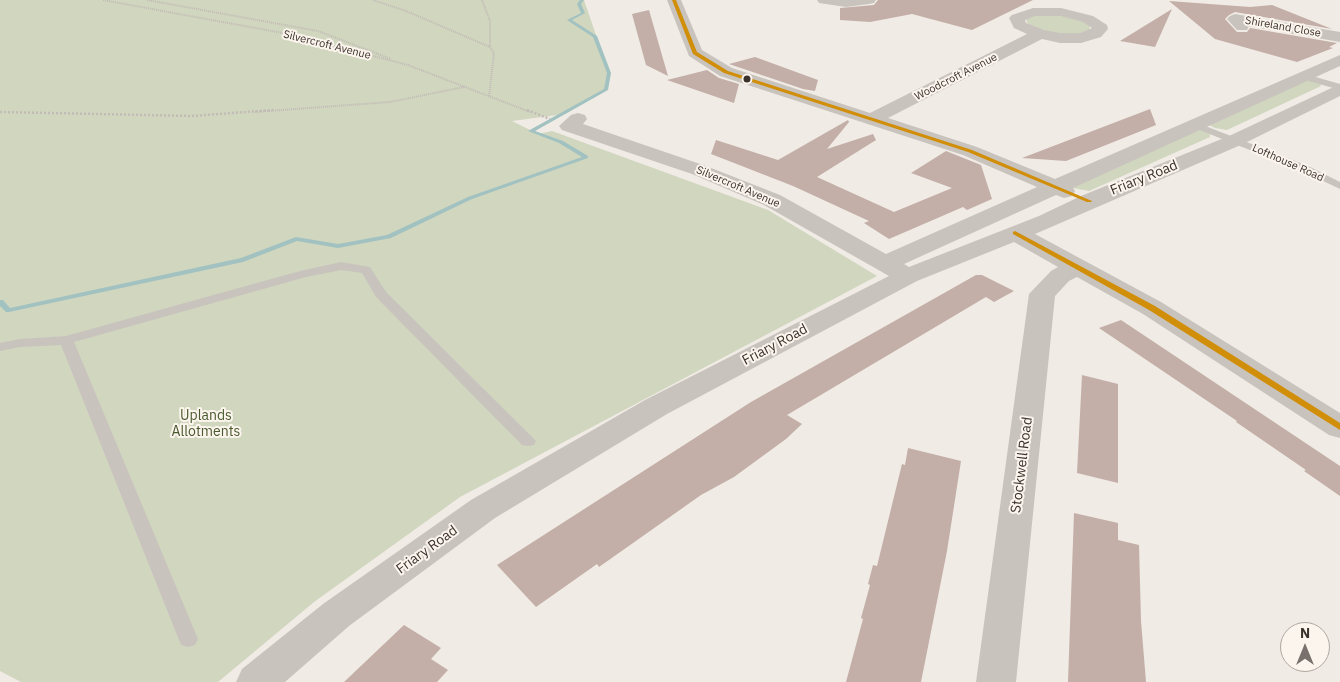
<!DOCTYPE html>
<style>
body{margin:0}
#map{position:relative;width:1340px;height:682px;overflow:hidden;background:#f0ebe5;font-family:"IBM Plex Sans",sans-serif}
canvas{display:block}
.north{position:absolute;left:1280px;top:622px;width:50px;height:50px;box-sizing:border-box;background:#fbf5ee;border:1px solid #aea6a0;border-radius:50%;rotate:0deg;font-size:14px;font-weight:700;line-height:20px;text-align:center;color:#3b302b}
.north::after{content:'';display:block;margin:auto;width:18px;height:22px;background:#7a716c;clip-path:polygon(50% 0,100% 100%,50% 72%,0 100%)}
</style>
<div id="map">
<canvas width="1340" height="682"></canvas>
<div class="north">N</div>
</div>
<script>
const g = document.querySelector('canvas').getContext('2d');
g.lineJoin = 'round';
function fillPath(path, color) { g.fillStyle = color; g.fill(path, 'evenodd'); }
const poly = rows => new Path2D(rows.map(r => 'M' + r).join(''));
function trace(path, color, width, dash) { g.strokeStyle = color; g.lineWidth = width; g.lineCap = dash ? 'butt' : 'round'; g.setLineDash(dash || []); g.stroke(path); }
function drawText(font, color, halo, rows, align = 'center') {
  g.font = font + ' "IBM Plex Sans",sans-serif'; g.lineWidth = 4; g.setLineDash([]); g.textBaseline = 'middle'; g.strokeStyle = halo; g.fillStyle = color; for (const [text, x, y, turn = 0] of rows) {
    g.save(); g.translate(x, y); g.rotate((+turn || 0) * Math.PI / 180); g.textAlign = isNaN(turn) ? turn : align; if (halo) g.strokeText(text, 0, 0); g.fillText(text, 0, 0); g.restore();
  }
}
fillPath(poly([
 [0,0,584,0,609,73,606,90,565,114,512,121,538,134,552,131,768,210,877,276,460,497,314,602,218,682,21,682,0,671],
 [1035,15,1070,16,1089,24,1090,27,1089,30,1077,34,1049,33,1028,25,1026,19],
 [1308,80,1320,83,1321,86,1227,130,1215,128,1207,124],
 [1201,129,1210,134,1210,137,1089,191,1073,188,1070,185]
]), '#d1d6bf');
fillPath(poly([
 [580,0,584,0,581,4,585,13,572,20,597,36,611,73,608,90,535,131,563,141,588,156,588,158,472,199,391,238,338,248,297,241,243,262,9,312,6,312,0,306,0,300,3,300,10,308,241,258,296,237,338,244,387,235,468,197,582,157,559,143,528,131,604,89,607,73,593,37,567,20,581,13,577,4,580,0]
]), '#a1c2c1');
fillPath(poly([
 [878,0,1033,0,972,30,912,14,870,22,840,20,840,8,874,5],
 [1169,1,1250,7,1272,5,1332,29,1235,12,1229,15,1225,19,1237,32,1247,32,1250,28,1337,43,1329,47,1333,48,1297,62,1215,39],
 [1172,9,1155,47,1120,41],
 [649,10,668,76,646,65,632,14],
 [755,57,818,80,815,91,803,89,729,64],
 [707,70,719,78,739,84,734,103,667,80],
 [1150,109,1156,125,1066,161,1022,158],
 [848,120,849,122,827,149,873,134,876,140,817,177,894,212,952,188,911,173,946,151,981,165,992,199,967,210,963,207,889,239,864,223,869,221,793,186,711,154,716,140,778,160],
 [976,275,982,275,1014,291,994,302,986,297,787,415,802,424,786,439,734,477,701,495,599,567,597,564,536,607,497,565,751,402],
 [1121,320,1340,466,1340,496,1304,471,1306,470,1236,422,1237,421,1099,328],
 [1082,375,1118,384,1118,483,1077,473],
 [908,448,961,461,947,551,921,682,846,682,863,619,861,618,870,585,868,584,873,565,877,566,902,464,905,465],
 [1074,513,1118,523,1118,540,1139,545,1141,621,1146,682,1068,682],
 [404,625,441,648,431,659,448,670,437,682,344,682]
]), '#c3afa7');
trace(poly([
 [103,0,288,34,408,65,530,112],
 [147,0,318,31,391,59],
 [373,0,406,11,490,47],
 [482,0,490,21,490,47,494,53,489,97],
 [255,112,390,102,464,87]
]), '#c2bbb6', 2, [1, 1]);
trace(poly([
 [527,110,550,119],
 [0,112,192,116,273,110]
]), '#c2bbb6', 2.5, [2, 2]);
fillPath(poly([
 [1305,74,1340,84,1340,90,1302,79,1301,77,1305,74],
 [1195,122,1308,166,1340,182,1340,189,1300,170,1192,127,1190,125,1195,122],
 [341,262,370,267,386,292,536,441,534,445,528,446,522,445,376,297,362,273,341,270,306,277,74,342,198,639,195,645,188,647,181,645,61,345,20,347,0,351,0,343,20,339,66,336,300,271,341,262]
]), '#c9c3be');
fillPath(poly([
 [667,0,681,0,702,50,732,68,870,113,1027,34,1014,28,1009,18,1012,15,1033,8,1061,8,1093,16,1107,25,1108,29,1101,37,1081,43,1060,43,1042,39,888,118,977,147,1055,179,1340,55,1340,66,1073,188,1075,191,1072,196,1064,198,1056,195,904,264,909,267,1039,216,1081,196,1229,136,1340,84,1340,96,1243,144,1035,234,1161,302,1340,413,1340,438,1329,435,1143,314,1077,277,1069,281,1055,296,1016,682,976,682,1029,294,1051,271,1058,267,1014,242,917,281,667,414,495,518,349,626,285,682,236,682,242,669,323,604,471,500,645,400,889,276,764,205,692,174,562,130,559,126,571,115,578,113,585,115,587,119,583,124,706,166,780,195,886,254,1037,187,963,155,720,76,689,56,667,0],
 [1035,16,1061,16,1083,22,1092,28,1080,33,1060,33,1044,30,1026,23,1025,20,1035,16],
 [817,0,876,0,874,3,869,4,846,7,819,3,817,0],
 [1235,14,1340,32,1340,42,1249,26,1247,30,1237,30,1227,19,1230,16,1235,14]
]), '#c9c3be');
fillPath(poly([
 [672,0,676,0,697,52,728,71,972,150,1092,201,1091,202,1087,202,968,152,724,73,693,54,672,0],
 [1015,231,1155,306,1340,423,1340,430,1149,310,1013,234,1013,232,1015,231]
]), '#d18e09');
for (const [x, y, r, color] of [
 [747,79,4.5,"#3b302b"]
]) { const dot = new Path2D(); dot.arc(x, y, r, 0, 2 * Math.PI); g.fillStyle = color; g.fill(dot); trace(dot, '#fbf5ee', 2); }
drawText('11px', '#3b302b', '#fbf5ee', [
 ["Shireland Close",1283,27,10],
 ["Silvercroft Avenue",327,45,14],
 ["Woodcroft Avenue",956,77,-27],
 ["Lofthouse Road",1288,163,24],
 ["Silvercroft Avenue",738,187,23]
]);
drawText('14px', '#3b302b', '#fbf5ee', [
 ["Friary Road",1144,178,-22],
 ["Friary Road",775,345,-28],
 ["Stockwell Road",1022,465,-83],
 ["Friary Road",427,550,-36]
]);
drawText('14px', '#4a5a2e', '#fbf5ee', [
 ["Uplands",206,416],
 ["Allotments",206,432]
]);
</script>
